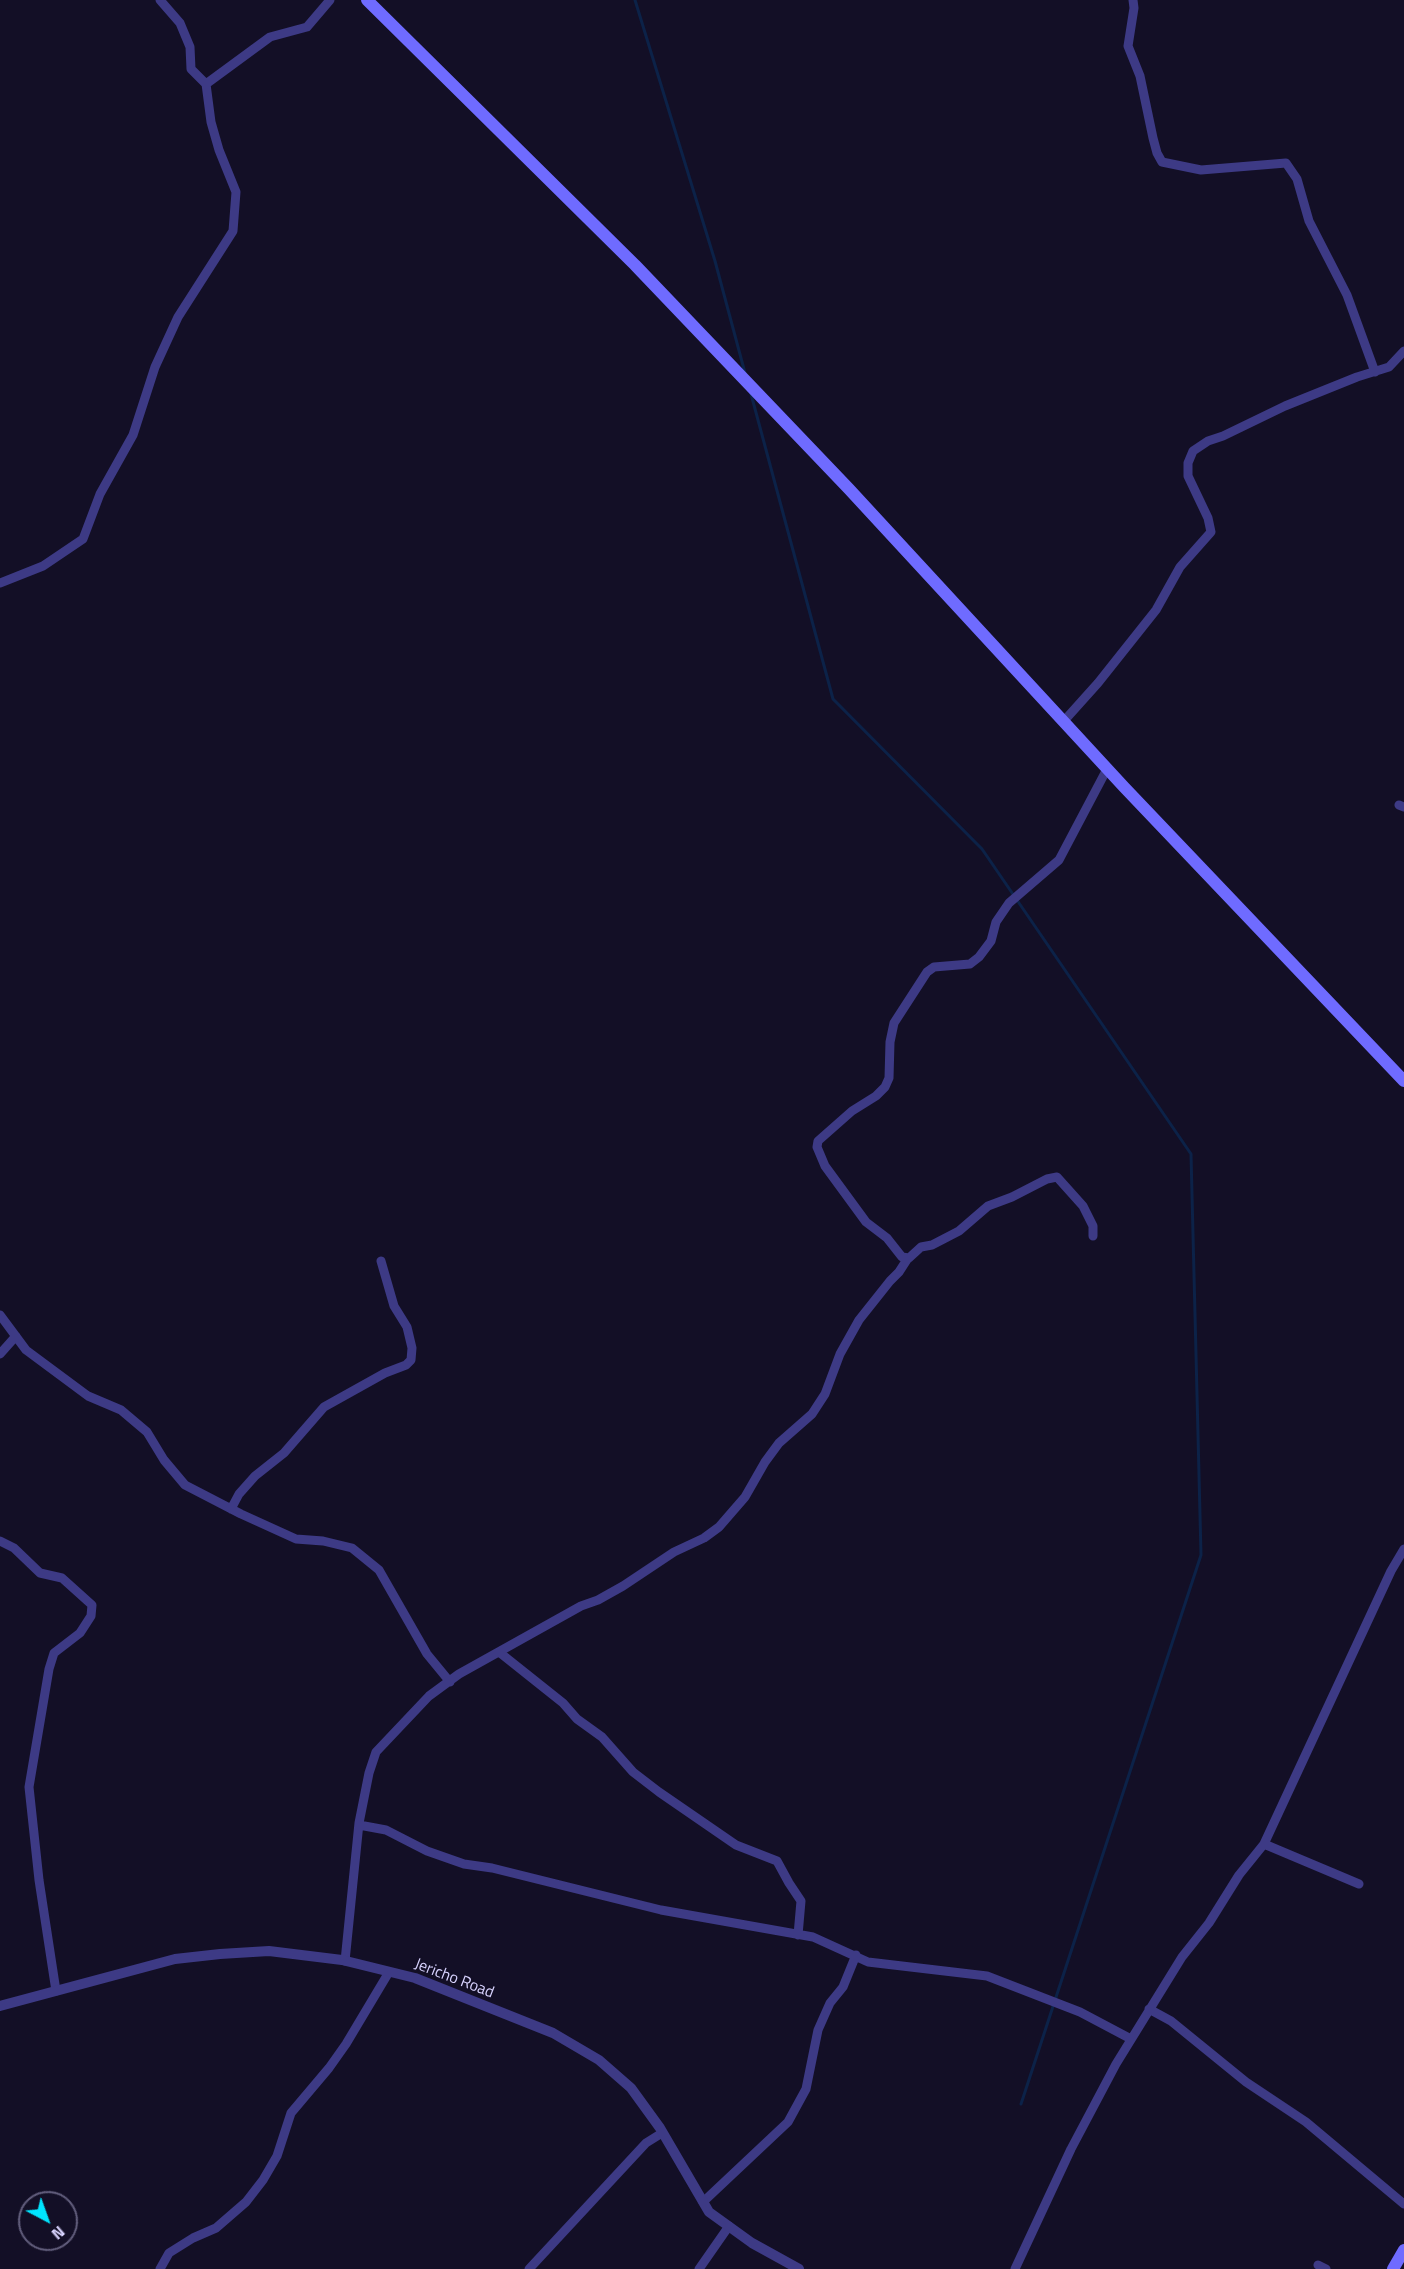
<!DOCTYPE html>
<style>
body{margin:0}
#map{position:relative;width:1404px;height:2269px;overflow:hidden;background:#130f26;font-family:"Titillium Web",sans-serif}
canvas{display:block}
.north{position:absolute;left:18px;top:2191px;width:60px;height:60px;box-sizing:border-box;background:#130f26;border:2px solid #625e7d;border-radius:50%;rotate:139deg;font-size:16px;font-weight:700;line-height:24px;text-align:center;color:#d9d4ff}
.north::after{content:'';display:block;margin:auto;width:21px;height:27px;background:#00e5ff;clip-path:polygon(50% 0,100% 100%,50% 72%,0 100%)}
</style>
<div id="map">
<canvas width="1404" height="2269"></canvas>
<div class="north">N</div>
</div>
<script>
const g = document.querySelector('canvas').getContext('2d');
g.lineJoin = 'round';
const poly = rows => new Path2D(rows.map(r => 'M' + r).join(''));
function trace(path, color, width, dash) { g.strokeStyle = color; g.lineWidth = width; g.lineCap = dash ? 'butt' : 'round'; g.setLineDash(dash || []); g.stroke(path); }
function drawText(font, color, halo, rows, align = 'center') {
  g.font = font + ' "Titillium Web",sans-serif'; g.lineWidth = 4.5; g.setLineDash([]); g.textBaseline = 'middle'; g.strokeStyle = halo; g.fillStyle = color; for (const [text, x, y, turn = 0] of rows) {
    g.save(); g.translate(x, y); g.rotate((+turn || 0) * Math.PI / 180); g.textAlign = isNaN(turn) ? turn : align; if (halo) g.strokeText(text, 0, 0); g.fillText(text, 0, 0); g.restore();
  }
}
trace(poly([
 [635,0,715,261,745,373],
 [751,394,833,699,982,849,1191,1154,1201,1555,1021,2104]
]), '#0c2248', 3);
trace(poly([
 [160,0,180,23,190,47,191,69,206,84],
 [1133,0,1134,8,1128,46,1140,76,1153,138,1157,153,1162,162,1201,170,1286,163,1297,179,1309,221,1347,295,1375,372],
 [0,583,43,566,83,539,100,494,133,435,155,367,178,317,233,231,236,192,219,150,211,122,206,84,270,37,307,27,330,0],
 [1063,722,1098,683,1156,610,1180,567,1211,532,1208,518,1188,476,1188,463,1193,451,1208,441,1223,436,1285,406,1357,377,1389,367,1404,351],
 [1399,805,1404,807],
 [1093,1236,1093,1226,1083,1206,1057,1177,1047,1179,1012,1197,988,1206,959,1231,932,1245,921,1247,909,1258,902,1257,887,1238,866,1222,825,1166,817,1147,818,1141,852,1111,876,1096,885,1087,889,1078,890,1042,894,1023,927,972,934,967,970,964,979,957,991,941,996,922,1009,903,1059,860,1107,769],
 [0,1315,26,1350,88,1396,121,1410,147,1432,164,1460,185,1485,241,1514,296,1539,323,1541,352,1548,379,1570,427,1654,450,1682],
 [0,1354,16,1336],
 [231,1509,239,1494,255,1476,284,1453,324,1407,385,1373,406,1365,411,1360,412,1348,407,1327,394,1306,381,1261],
 [0,1541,14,1548,40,1573,62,1578,92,1605,91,1616,80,1633,54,1653,49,1669,29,1787,39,1880,56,1991],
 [499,1652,563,1703,577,1719,602,1737,633,1772,659,1792,736,1845,777,1861,789,1883,801,1901,798,1935],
 [359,1825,386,1830,427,1851,464,1864,492,1868,661,1910,813,1937,868,1962,987,1976,1080,2012,1131,2039],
 [1264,1844,1359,1884],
 [345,1961,359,1823,369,1773,376,1752,429,1696,459,1674,581,1606,598,1600,623,1586,674,1552,704,1538,719,1527,745,1497,765,1462,779,1443,812,1414,825,1394,840,1354,859,1320,890,1281,899,1272,908,1258],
 [1149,2009,1171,2021,1246,2082,1306,2122,1404,2204],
 [703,2202,788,2122,806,2089,818,2030,830,2003,843,1987,856,1955],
 [1318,2265,1326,2269],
 [160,2269,169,2253,193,2238,216,2228,246,2202,263,2180,277,2156,291,2113,329,2068,346,2044,389,1972],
 [529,2269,646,2143,662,2133],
 [699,2269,729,2226],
 [1015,2269,1071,2149,1116,2064,1182,1957,1209,1923,1239,1875,1264,1844,1391,1571,1404,1549]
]), '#3d3a85', 9);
trace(poly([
 [0,2006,175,1959,220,1954,269,1951,342,1960,415,1978,553,2033,599,2060,631,2088,660,2128,709,2212,752,2243,799,2269]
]), '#3d3a85', 10);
trace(poly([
 [367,0,635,265,849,489,1124,787,1404,1081],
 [1393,2269,1404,2250]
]), '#6f6bff', 12);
drawText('16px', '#d9d4ff', '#130f26', [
 ["Jericho Road",454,1979,21]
]);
</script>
